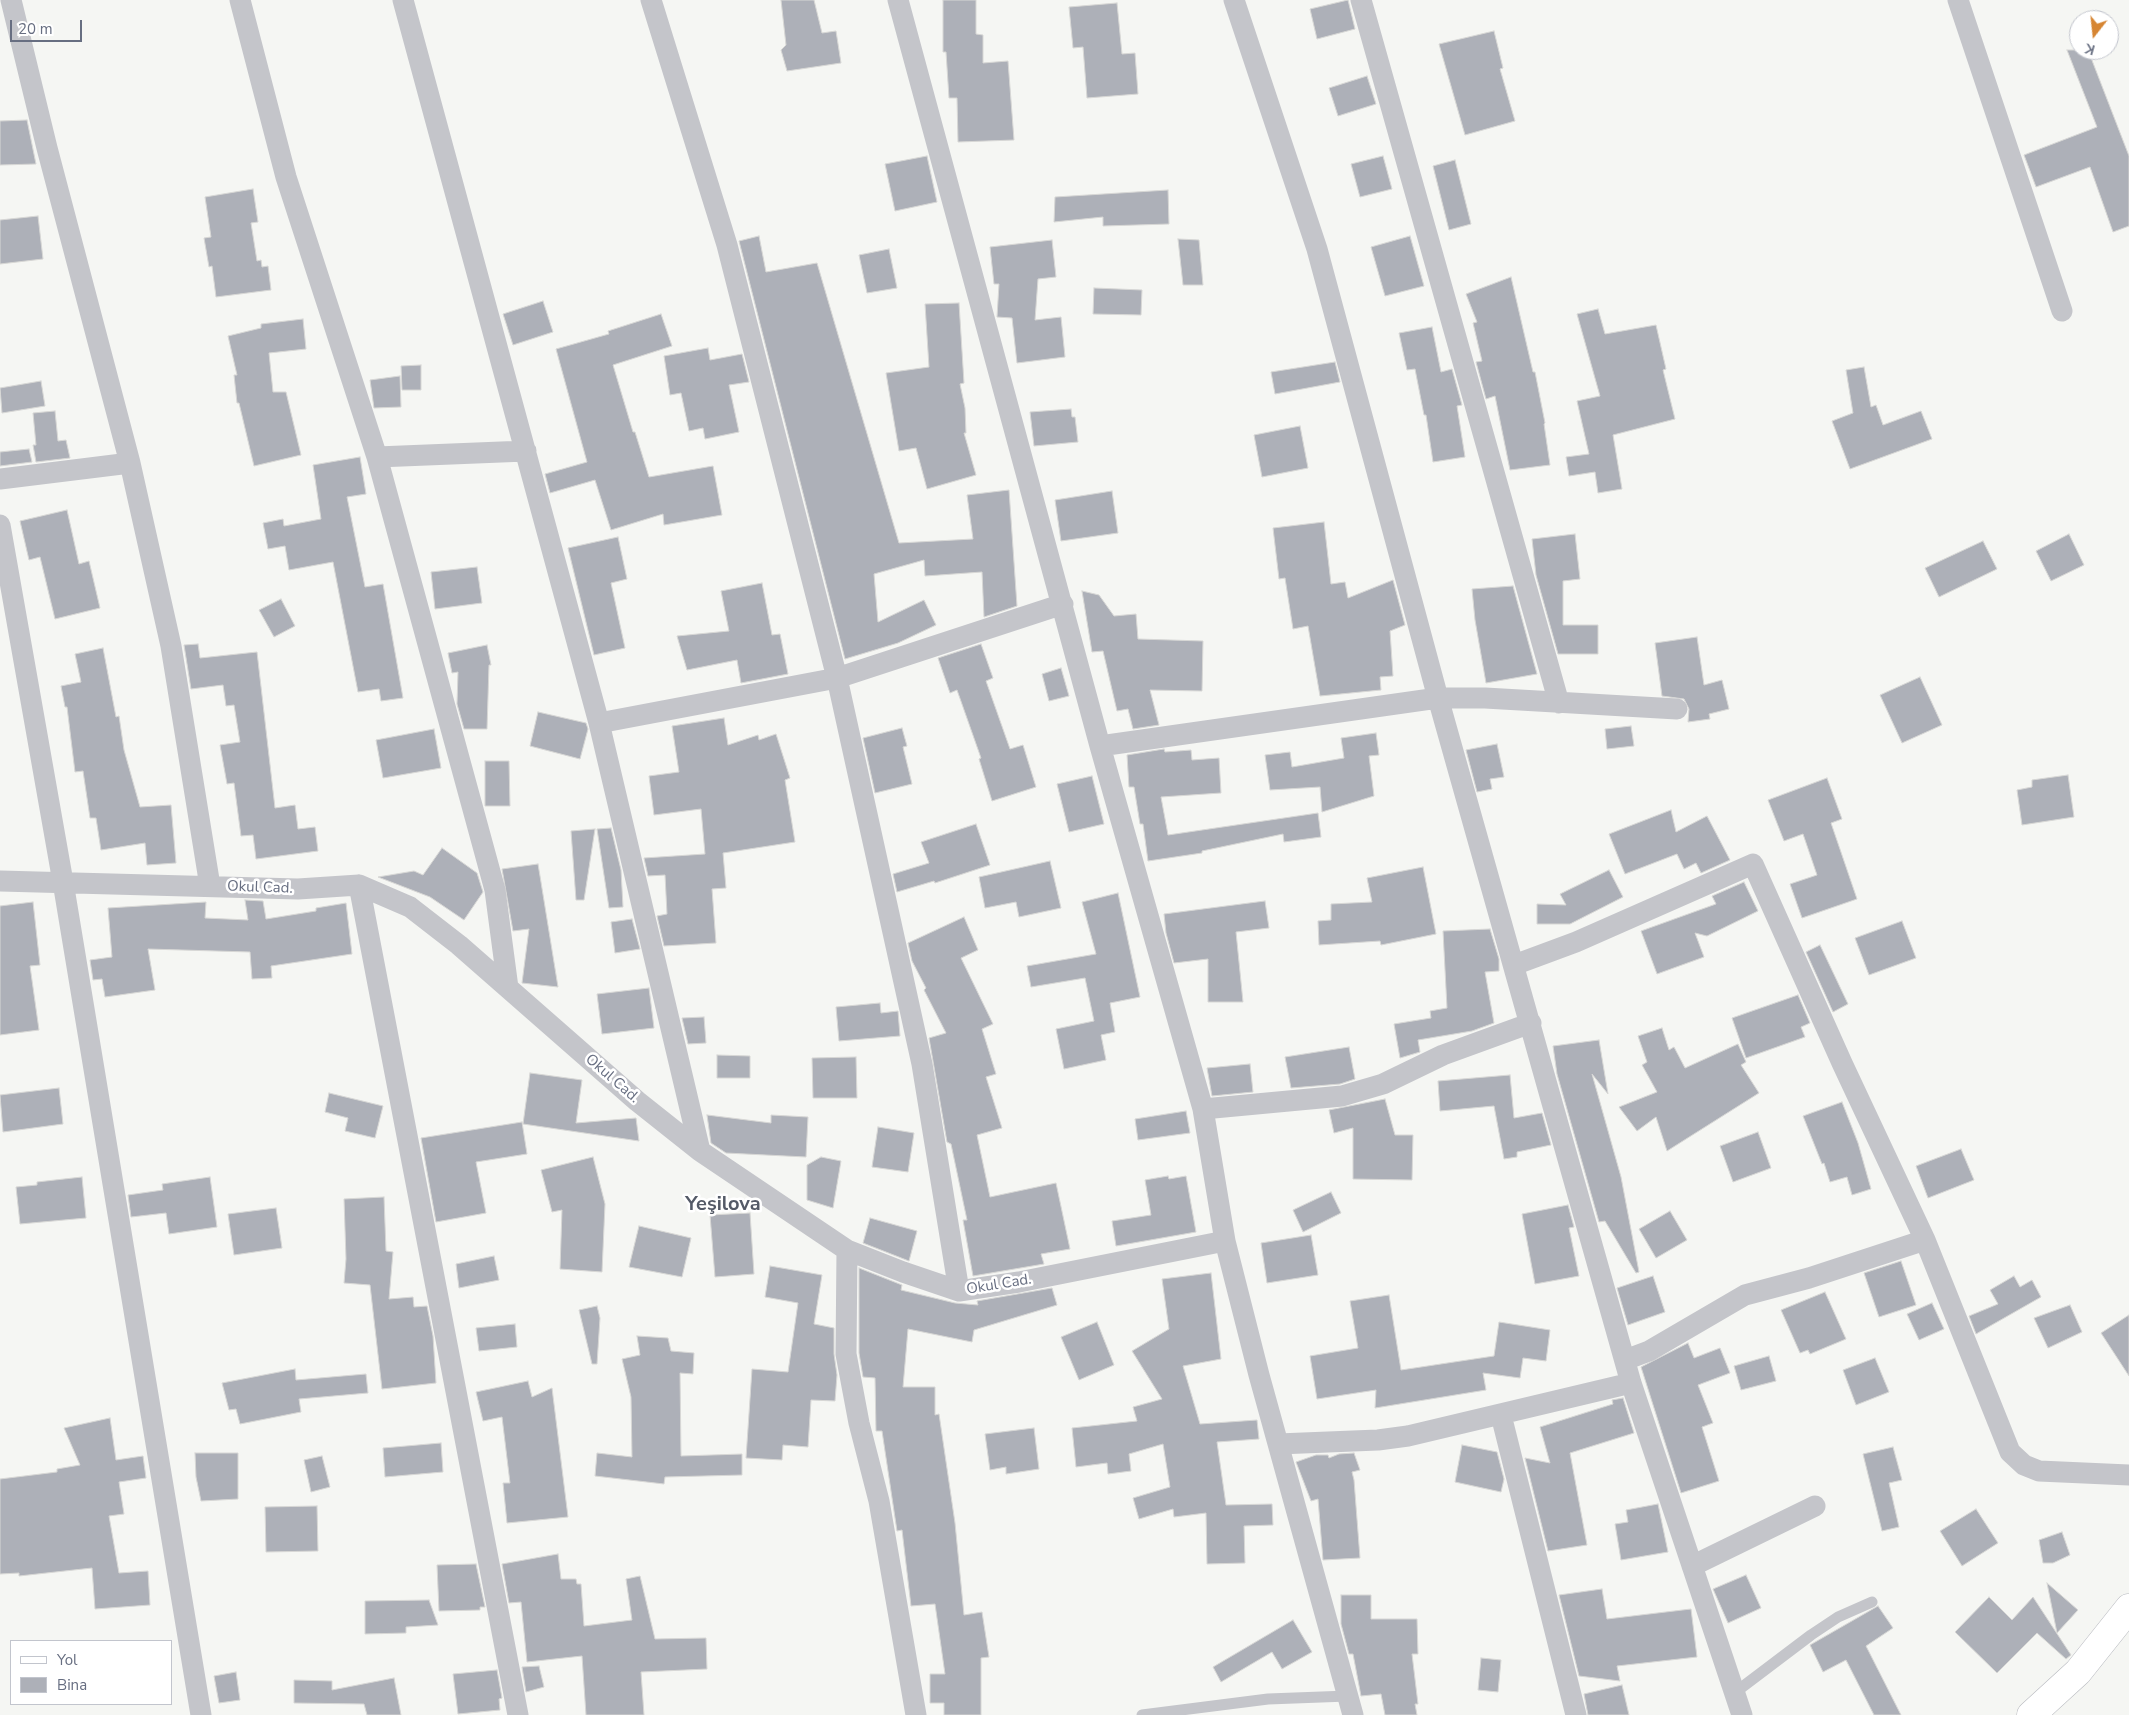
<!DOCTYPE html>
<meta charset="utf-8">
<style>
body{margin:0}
#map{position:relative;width:2129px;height:1715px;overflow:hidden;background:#f5f6f3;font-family:"Nunito Sans",sans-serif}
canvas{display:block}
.legend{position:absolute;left:10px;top:1640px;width:162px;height:65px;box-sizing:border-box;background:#fff;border:1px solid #c2c5cd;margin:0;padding:6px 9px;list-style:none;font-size:15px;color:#676e81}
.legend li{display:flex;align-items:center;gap:10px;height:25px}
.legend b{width:25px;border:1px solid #c2c5cd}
.north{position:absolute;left:2069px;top:10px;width:50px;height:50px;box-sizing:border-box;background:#fff;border:1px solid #c2c5cd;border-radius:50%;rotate:196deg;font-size:14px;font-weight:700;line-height:20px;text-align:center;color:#676e81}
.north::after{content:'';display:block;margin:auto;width:18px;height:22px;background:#d68532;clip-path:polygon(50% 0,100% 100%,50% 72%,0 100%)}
.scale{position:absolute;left:10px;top:20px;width:72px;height:22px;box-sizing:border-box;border:2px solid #676e81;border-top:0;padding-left:6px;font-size:15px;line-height:18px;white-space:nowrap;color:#676e81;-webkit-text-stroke:4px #fff;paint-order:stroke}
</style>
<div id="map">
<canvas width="2129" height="1715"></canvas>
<ul class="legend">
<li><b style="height:6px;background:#fff"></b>Yol</li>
<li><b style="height:14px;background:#adb0b8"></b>Bina</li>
</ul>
<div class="north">K</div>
<div class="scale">20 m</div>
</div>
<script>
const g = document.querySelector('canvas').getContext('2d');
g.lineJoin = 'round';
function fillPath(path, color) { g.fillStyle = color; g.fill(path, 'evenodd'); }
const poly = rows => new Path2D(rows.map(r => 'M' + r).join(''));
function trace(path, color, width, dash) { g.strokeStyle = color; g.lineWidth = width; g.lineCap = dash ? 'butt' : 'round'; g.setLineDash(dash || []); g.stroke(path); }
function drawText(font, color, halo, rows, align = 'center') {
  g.font = font + ' "Nunito Sans",sans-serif'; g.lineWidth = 5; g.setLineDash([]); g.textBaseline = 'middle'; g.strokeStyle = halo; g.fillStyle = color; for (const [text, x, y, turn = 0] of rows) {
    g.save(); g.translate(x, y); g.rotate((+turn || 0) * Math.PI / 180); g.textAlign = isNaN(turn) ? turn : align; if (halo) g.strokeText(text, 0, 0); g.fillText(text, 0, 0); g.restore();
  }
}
const building = poly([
 [781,0,814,0,822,33,836,31,841,63,787,71,781,50,786,45,781,0],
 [943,0,976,0,976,34,983,35,983,63,1008,61,1014,140,958,142,957,98,949,98,946,52,943,52,943,0],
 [1348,0,1355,29,1317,39,1310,9,1348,0],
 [1117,3,1122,54,1135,53,1138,94,1087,98,1083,47,1073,48,1069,7,1117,3],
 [1494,31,1503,68,1500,69,1515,121,1465,135,1439,44,1494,31],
 [2067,50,2088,50,2129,156,2129,226,2113,232,2090,167,2036,187,2024,155,2097,127,2067,50],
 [1367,76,1376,104,1338,116,1329,88,1367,76],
 [27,120,36,164,0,165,0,121,27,120],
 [927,156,937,202,895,211,885,164,927,156],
 [1383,156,1392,189,1360,197,1351,164,1383,156],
 [1455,160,1471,224,1449,230,1433,166,1455,160],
 [253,189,258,222,251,223,257,261,261,260,262,267,268,266,271,290,216,297,212,266,209,267,204,238,211,237,205,197,253,189],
 [1168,190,1169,224,1103,226,1103,217,1054,222,1055,197,1168,190],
 [38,216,43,259,0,264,0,220,38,216],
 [759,236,766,272,817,263,899,543,973,539,967,495,1009,490,1017,606,984,617,982,572,925,576,924,560,874,574,878,622,924,600,936,625,898,643,845,659,739,241,759,236],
 [1410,236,1424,286,1385,296,1371,247,1410,236],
 [1178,239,1199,240,1203,285,1183,285,1178,239],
 [1052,240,1056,277,1038,279,1035,320,1061,317,1065,357,1017,363,1012,318,997,317,999,284,994,284,990,247,1052,240],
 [889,249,897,288,867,293,859,255,889,249],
 [1511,277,1533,372,1535,372,1545,423,1544,424,1550,465,1510,470,1495,396,1486,399,1476,362,1482,361,1473,323,1477,322,1466,294,1511,277],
 [1094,288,1142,290,1141,315,1093,314,1094,288],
 [543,301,553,332,513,345,503,314,543,301],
 [959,303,964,383,960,384,965,408,966,433,964,433,976,475,927,489,916,448,899,451,886,373,929,367,925,304,959,303],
 [1598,309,1605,334,1656,325,1666,369,1663,370,1675,419,1613,435,1622,489,1598,493,1595,472,1569,476,1566,457,1589,454,1577,401,1600,396,1577,314,1598,309],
 [661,314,672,346,613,365,633,432,635,432,649,477,713,466,722,515,664,525,663,514,611,530,595,480,550,493,545,474,587,462,556,349,609,334,608,331,661,314],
 [303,319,306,349,269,353,273,392,286,392,301,455,254,466,239,403,237,403,234,375,237,375,228,336,261,328,261,324,303,319],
 [1432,327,1441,372,1452,369,1462,405,1457,406,1465,457,1433,462,1426,415,1424,415,1415,369,1407,370,1399,333,1432,327],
 [708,348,710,360,742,354,749,382,729,385,739,432,705,439,703,428,689,431,681,393,670,395,664,356,708,348],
 [1335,362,1340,382,1275,394,1271,372,1335,362],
 [421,365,421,390,402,390,401,366,421,365],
 [1864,367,1871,407,1876,405,1883,425,1921,411,1932,439,1850,469,1832,421,1853,413,1846,370,1864,367],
 [400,376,401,407,374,408,370,380,400,376],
 [41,381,45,406,2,413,0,388,41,381],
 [1071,409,1072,417,1075,417,1078,442,1034,446,1030,412,1071,409],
 [55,411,58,441,66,440,70,458,36,462,33,445,36,445,33,413,55,411],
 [1300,426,1308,468,1262,477,1254,435,1300,426],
 [29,449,32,462,0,466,0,452,29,449],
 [360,457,366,494,347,497,365,587,383,584,403,698,381,701,379,689,358,692,333,562,289,570,285,546,268,549,263,523,283,519,284,526,321,519,313,465,360,457],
 [1112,491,1118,533,1061,541,1055,500,1112,491],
 [67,510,79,564,89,561,100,608,55,619,40,557,29,560,20,521,67,510],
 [1324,522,1331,584,1345,582,1348,598,1393,580,1405,625,1390,631,1393,676,1380,677,1381,690,1320,696,1308,626,1293,629,1285,578,1279,579,1273,528,1324,522],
 [1575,534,1580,579,1563,581,1563,625,1598,625,1598,654,1558,654,1536,575,1532,539,1575,534],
 [2069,534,2084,565,2051,581,2036,551,2069,534],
 [618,537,627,579,611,583,625,648,594,655,568,548,618,537],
 [1983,541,1997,569,1939,597,1925,568,1983,541],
 [477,567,482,603,435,609,431,572,477,567],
 [762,583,772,635,780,634,788,674,741,683,737,660,687,670,677,636,729,631,721,591,762,583],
 [1513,586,1537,674,1486,683,1475,620,1472,589,1513,586],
 [1082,591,1099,595,1114,616,1136,614,1138,639,1203,641,1202,691,1150,690,1159,725,1133,729,1128,709,1117,711,1103,651,1092,652,1082,591],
 [281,599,295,626,274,637,259,610,281,599],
 [1697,637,1704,685,1722,680,1729,709,1709,714,1710,719,1688,722,1689,709,1684,699,1662,696,1655,643,1697,637],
 [198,644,200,658,257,652,275,808,295,805,298,829,315,827,318,851,256,859,253,835,241,836,234,783,227,784,220,745,240,742,234,705,226,706,223,685,191,689,184,645,198,644],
 [981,644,993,678,986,681,1010,749,1023,745,1036,787,992,801,979,759,981,758,957,690,950,693,938,658,981,644],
 [487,645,491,665,489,665,487,729,464,729,457,704,458,672,452,673,448,653,487,645],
 [103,648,116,717,119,716,124,750,140,807,171,805,176,863,147,865,145,843,101,850,96,818,90,818,83,771,75,772,67,707,65,707,61,686,81,682,75,654,103,648],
 [1061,668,1069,696,1049,701,1042,674,1061,668],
 [1920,677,1942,725,1902,743,1880,695,1920,677],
 [538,712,586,723,588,729,580,759,530,746,538,712],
 [724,718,728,745,758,735,759,740,776,734,790,778,785,780,795,842,723,853,726,888,712,889,716,943,664,946,657,916,667,914,665,875,648,876,644,858,705,854,701,809,654,815,649,776,679,772,672,726,724,718],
 [1631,726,1634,746,1607,749,1605,729,1631,726],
 [902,728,907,746,903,747,912,784,875,793,863,738,902,728],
 [434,729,441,768,383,778,376,740,434,729],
 [1376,733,1379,755,1369,756,1374,796,1322,812,1320,787,1270,790,1265,755,1290,752,1292,767,1344,758,1341,738,1376,733],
 [1497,744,1504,777,1490,779,1492,789,1477,792,1466,750,1497,744],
 [1164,749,1165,752,1191,750,1192,760,1219,758,1221,793,1161,797,1168,835,1318,813,1321,837,1284,842,1283,834,1202,851,1202,853,1148,861,1143,824,1140,824,1134,787,1129,787,1127,755,1164,749],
 [485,761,509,761,510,806,485,806,485,761],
 [2068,775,2074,817,2022,825,2017,790,2032,787,2032,780,2068,775],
 [1092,776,1104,824,1069,832,1057,784,1092,776],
 [1827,778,1842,819,1831,823,1857,899,1802,918,1790,884,1817,875,1803,834,1784,841,1768,800,1827,778],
 [1671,810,1676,832,1707,816,1730,860,1701,873,1696,863,1684,869,1677,854,1625,874,1609,834,1671,810],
 [976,824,990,865,935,883,934,881,897,892,893,874,929,863,921,842,976,824],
 [611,828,621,870,623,907,609,908,597,829,611,828],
 [595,829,584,900,576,900,571,831,595,829],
 [442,848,477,873,483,892,464,920,430,897,378,877,414,871,423,875,442,848],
 [1050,861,1061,908,1019,917,1016,902,985,908,979,877,1050,861],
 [538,864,540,876,558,987,522,983,529,929,513,931,502,869,538,864],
 [1423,867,1436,934,1381,945,1380,941,1319,945,1318,921,1331,920,1331,904,1372,902,1367,878,1423,867],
 [1609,870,1623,897,1570,924,1537,924,1537,904,1566,905,1560,894,1609,870],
 [1744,882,1758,911,1707,936,1695,933,1704,957,1657,974,1641,931,1716,904,1712,896,1744,882],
 [1118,893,1140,997,1110,1003,1115,1032,1101,1035,1106,1060,1064,1069,1056,1029,1094,1021,1085,978,1031,987,1027,966,1096,954,1082,902,1118,893],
 [245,900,263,901,266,919,316,911,316,908,346,903,352,954,271,966,272,978,252,979,250,952,148,949,155,990,105,997,102,979,93,980,90,960,112,957,108,908,206,902,205,918,248,920,245,900],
 [1265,901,1269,928,1236,932,1243,1002,1208,1002,1208,959,1174,963,1166,933,1164,914,1265,901],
 [33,902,40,965,30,966,39,1030,0,1035,0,906,33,902],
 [964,917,978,950,961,958,993,1024,982,1029,996,1074,986,1077,1002,1128,977,1135,990,1197,1056,1183,1070,1249,1041,1254,1044,1264,973,1276,963,1220,967,1220,951,1144,947,1142,929,1038,946,1033,924,990,926,988,912,961,908,943,964,917],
 [632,919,640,949,615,953,611,922,632,919],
 [1902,921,1916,958,1869,975,1855,938,1902,921],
 [1490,929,1499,959,1499,971,1485,972,1494,1023,1472,1031,1418,1040,1420,1052,1400,1058,1394,1024,1431,1018,1430,1011,1447,1008,1443,931,1490,929],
 [1820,945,1848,1004,1833,1012,1806,952,1820,945],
 [649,988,654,1028,602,1034,597,994,649,988],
 [1798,995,1810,1023,1801,1027,1805,1037,1746,1058,1732,1018,1798,995],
 [880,1003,881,1013,898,1011,900,1036,839,1041,836,1007,880,1003],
 [704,1017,706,1043,688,1044,682,1018,704,1017],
 [1662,1028,1669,1050,1674,1047,1685,1068,1738,1044,1746,1062,1741,1065,1759,1093,1667,1151,1656,1117,1637,1131,1619,1107,1657,1092,1642,1065,1647,1062,1638,1036,1662,1028],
 [1599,1040,1608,1094,1592,1074,1621,1177,1639,1272,1636,1273,1605,1221,1599,1222,1557,1074,1553,1046,1599,1040],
 [1349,1047,1355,1079,1340,1084,1291,1088,1285,1057,1349,1047],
 [717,1055,750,1056,750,1078,717,1078,717,1055],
 [856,1057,857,1098,813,1098,812,1058,856,1057],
 [1250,1064,1253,1092,1212,1096,1207,1068,1250,1064],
 [530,1073,582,1080,576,1123,636,1118,639,1141,523,1124,530,1073],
 [1510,1075,1514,1118,1542,1113,1551,1145,1517,1152,1517,1157,1504,1159,1494,1106,1440,1111,1438,1081,1510,1075],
 [59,1088,63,1124,3,1132,0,1095,59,1088],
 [329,1093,383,1106,375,1138,345,1131,348,1118,325,1112,329,1093],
 [1385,1099,1395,1135,1413,1135,1412,1180,1353,1179,1353,1128,1334,1133,1329,1110,1385,1099],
 [1842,1102,1858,1143,1871,1189,1852,1195,1847,1177,1830,1182,1824,1163,1822,1164,1803,1116,1842,1102],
 [1186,1111,1190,1133,1138,1140,1135,1119,1186,1111],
 [707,1115,771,1123,771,1115,808,1117,806,1157,726,1153,711,1143,707,1115],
 [522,1122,527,1154,476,1162,486,1213,436,1222,421,1138,522,1122],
 [878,1127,914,1133,908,1172,872,1167,878,1127],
 [1758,1132,1771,1168,1733,1182,1720,1146,1758,1132],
 [1961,1149,1974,1180,1928,1198,1916,1166,1961,1149],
 [593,1157,605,1204,602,1272,560,1269,562,1210,552,1212,541,1170,593,1157],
 [821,1157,841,1161,833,1208,807,1200,807,1165,821,1157],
 [1168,1176,1169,1179,1186,1176,1196,1232,1116,1246,1112,1221,1151,1215,1145,1180,1168,1176],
 [82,1177,86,1218,20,1224,16,1187,37,1185,37,1182,82,1177],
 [210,1177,217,1227,169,1234,166,1213,131,1217,128,1195,163,1190,162,1184,210,1177],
 [1331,1192,1341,1213,1303,1232,1293,1210,1331,1192],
 [384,1197,386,1251,393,1252,389,1299,413,1297,414,1307,427,1306,433,1336,436,1383,382,1389,370,1285,344,1283,346,1259,344,1199,384,1197],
 [1568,1205,1574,1227,1569,1228,1579,1276,1535,1284,1522,1214,1568,1205],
 [276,1208,282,1248,234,1255,228,1214,276,1208],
 [1670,1211,1687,1240,1656,1258,1639,1229,1670,1211],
 [750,1213,754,1274,715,1277,710,1215,750,1213],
 [870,1218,917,1231,909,1261,863,1243,870,1218],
 [639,1226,691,1238,682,1277,629,1267,639,1226],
 [1311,1235,1318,1275,1267,1283,1261,1243,1311,1235],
 [494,1256,499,1280,459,1288,456,1264,494,1256],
 [1901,1261,1916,1305,1879,1317,1864,1273,1901,1261],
 [770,1266,822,1275,814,1324,834,1328,834,1354,837,1375,835,1401,811,1400,808,1447,783,1445,782,1460,746,1458,752,1369,788,1372,798,1303,765,1297,770,1266],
 [859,1268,902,1285,901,1290,955,1303,978,1305,977,1301,1052,1288,1057,1305,974,1330,972,1342,908,1329,903,1387,935,1387,935,1415,939,1414,955,1523,964,1615,982,1612,989,1657,981,1658,981,1715,944,1715,944,1703,930,1703,930,1674,945,1674,935,1604,911,1606,902,1530,897,1531,882,1431,876,1431,875,1378,863,1377,859,1353,859,1268],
 [1211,1273,1221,1359,1183,1366,1200,1424,1257,1420,1259,1439,1217,1442,1226,1505,1272,1504,1273,1525,1244,1526,1245,1563,1207,1564,1206,1513,1174,1517,1173,1509,1139,1519,1133,1498,1170,1487,1163,1444,1129,1454,1131,1471,1108,1474,1107,1463,1076,1467,1072,1428,1137,1421,1133,1407,1162,1399,1132,1351,1169,1329,1162,1279,1211,1273],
 [1653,1276,1665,1312,1628,1325,1617,1288,1653,1276],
 [2014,1276,2020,1287,2032,1280,2041,1297,1976,1334,1969,1316,1998,1304,1990,1290,2014,1276],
 [1825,1292,1846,1339,1810,1354,1808,1350,1800,1353,1781,1310,1825,1292],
 [1389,1295,1401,1370,1494,1356,1499,1322,1550,1330,1546,1361,1523,1358,1520,1378,1483,1373,1486,1390,1375,1408,1376,1390,1317,1399,1310,1356,1358,1348,1350,1301,1389,1295],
 [1932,1303,1944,1329,1919,1340,1907,1314,1932,1303],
 [2070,1305,2082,1332,2048,1348,2034,1318,2070,1305],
 [597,1306,600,1318,597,1364,592,1364,579,1310,597,1306],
 [2129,1315,2129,1376,2101,1333,2129,1315],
 [1097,1322,1114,1365,1079,1380,1061,1337,1097,1322],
 [515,1324,517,1347,479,1351,476,1328,515,1324],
 [637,1336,668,1338,671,1351,694,1353,693,1374,680,1373,681,1456,742,1454,742,1475,665,1477,664,1484,595,1476,597,1453,632,1457,631,1397,622,1359,640,1355,637,1336],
 [1688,1343,1694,1358,1720,1348,1730,1373,1698,1385,1713,1423,1702,1427,1719,1481,1681,1493,1641,1367,1688,1343],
 [1769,1356,1776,1381,1741,1390,1734,1366,1769,1356],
 [1875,1358,1889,1392,1856,1405,1843,1370,1875,1358],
 [295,1369,296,1380,366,1374,368,1393,299,1399,301,1412,240,1424,236,1409,229,1410,222,1383,295,1369],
 [528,1381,532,1397,552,1388,568,1517,507,1523,503,1483,510,1483,502,1417,483,1421,476,1392,528,1381],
 [1623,1398,1634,1433,1570,1453,1587,1545,1548,1551,1525,1458,1550,1463,1540,1427,1613,1404,1612,1400,1623,1398],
 [110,1418,116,1460,143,1456,146,1478,119,1482,124,1514,109,1516,119,1573,148,1571,150,1605,95,1609,92,1568,19,1576,19,1573,0,1574,0,1479,57,1472,57,1469,80,1465,64,1428,110,1418],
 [1034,1428,1039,1469,1006,1474,1006,1467,990,1470,985,1434,1034,1428],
 [441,1443,443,1472,385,1477,383,1448,441,1443],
 [1462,1445,1497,1452,1504,1479,1501,1492,1455,1482,1462,1445],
 [1893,1447,1902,1480,1889,1483,1899,1527,1882,1531,1863,1454,1893,1447],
 [195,1453,238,1453,238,1499,201,1501,196,1477,195,1453],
 [1354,1453,1360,1470,1352,1472,1354,1480,1360,1558,1323,1560,1318,1499,1311,1501,1296,1462,1316,1455,1328,1455,1329,1458,1339,1454,1354,1453],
 [322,1456,330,1487,311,1492,304,1460,322,1456],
 [1658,1504,1668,1552,1621,1560,1615,1524,1628,1522,1626,1510,1658,1504],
 [317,1506,318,1551,266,1552,265,1507,317,1506],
 [1976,1509,1998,1543,1962,1566,1940,1531,1976,1509],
 [2062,1532,2070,1555,2053,1563,2043,1563,2039,1540,2062,1532],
 [558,1554,561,1579,576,1579,577,1584,581,1584,584,1626,632,1620,626,1579,640,1576,655,1639,706,1638,707,1669,641,1672,644,1715,586,1715,582,1656,527,1662,521,1602,509,1603,502,1564,558,1554],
 [476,1564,485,1607,480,1607,480,1610,439,1611,437,1565,476,1564],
 [1746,1575,1761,1608,1728,1623,1713,1589,1746,1575],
 [2047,1583,2078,1610,2057,1633,2047,1583],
 [1602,1589,1607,1619,1691,1609,1697,1657,1617,1666,1620,1681,1579,1676,1559,1595,1602,1589],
 [1341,1595,1371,1595,1371,1619,1417,1619,1418,1654,1412,1654,1418,1704,1415,1704,1417,1715,1385,1715,1381,1694,1361,1696,1353,1654,1349,1654,1341,1624,1341,1595],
 [1989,1597,2012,1620,2033,1597,2071,1655,2066,1659,2037,1633,1997,1673,1955,1632,1989,1597],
 [429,1600,438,1625,406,1627,406,1633,365,1634,365,1601,429,1600],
 [1878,1606,1893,1628,1866,1646,1901,1715,1874,1715,1846,1660,1823,1672,1810,1645,1878,1606],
 [1293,1620,1312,1652,1282,1669,1272,1652,1221,1682,1213,1667,1293,1620],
 [1481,1658,1501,1660,1498,1692,1478,1690,1481,1658],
 [539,1666,544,1687,526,1692,522,1667,539,1666],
 [497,1670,502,1698,499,1699,500,1710,458,1714,453,1674,497,1670],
 [236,1672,240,1700,219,1703,214,1676,236,1672],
 [394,1678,401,1715,367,1715,364,1704,294,1703,294,1680,332,1681,332,1690,394,1678],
 [1622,1685,1629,1715,1588,1715,1584,1694,1622,1685]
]);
fillPath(building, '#adb0b8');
trace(building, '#d7d7d5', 1);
const secondary = poly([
 [2031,1715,2078,1672,2129,1608]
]);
trace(secondary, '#b6b8be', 29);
trace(poly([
 [1733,1694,1811,1635,1838,1617,1872,1602],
 [1142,1715,1268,1699,1348,1696]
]), '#c4c5ca', 11);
trace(poly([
 [240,0,286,177,377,457,495,890,508,988],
 [403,0,599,723,700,1151],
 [651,0,727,245,837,678,922,1064,959,1291],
 [898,0,1100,746,1203,1109,1225,1241,1259,1375,1353,1715],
 [1234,0,1317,249,1438,698,1631,1383,1742,1715],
 [1361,0,1559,703],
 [1958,0,2062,311],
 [377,457,526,451],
 [130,463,171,646,210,886],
 [0,479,130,463,47,148,11,0],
 [0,525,63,882,201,1715],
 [599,723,837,678,1063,604],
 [1100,746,1438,698,1485,698,1677,709],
 [0,881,298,889,359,885,410,907,459,945,637,1101,700,1151,847,1250,903,1272,959,1291,1019,1282,1225,1241],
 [359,885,518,1715],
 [1514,965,1576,942,1753,864,1842,1063,1925,1240,2010,1452,2024,1465,2039,1471,2129,1475],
 [1203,1109,1342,1096,1383,1084,1443,1055,1531,1023],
 [847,1250,846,1354,859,1423,879,1501,916,1715],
 [1625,1360,1649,1351,1745,1295,1809,1278,1925,1240],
 [1501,1415,1576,1715],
 [1278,1444,1378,1440,1408,1436,1631,1383],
 [1692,1566,1815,1506]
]), '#c4c5ca', 21);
trace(secondary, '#fff', 28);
drawText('15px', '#676e81', '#fff', [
 ["Okul Cad.",260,888,2],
 ["Okul Cad.",612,1079,41],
 ["Okul Cad.",999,1285,-9]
]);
drawText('bold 20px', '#545a67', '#fff', [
 ["Yeşilova",723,1205]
]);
</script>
